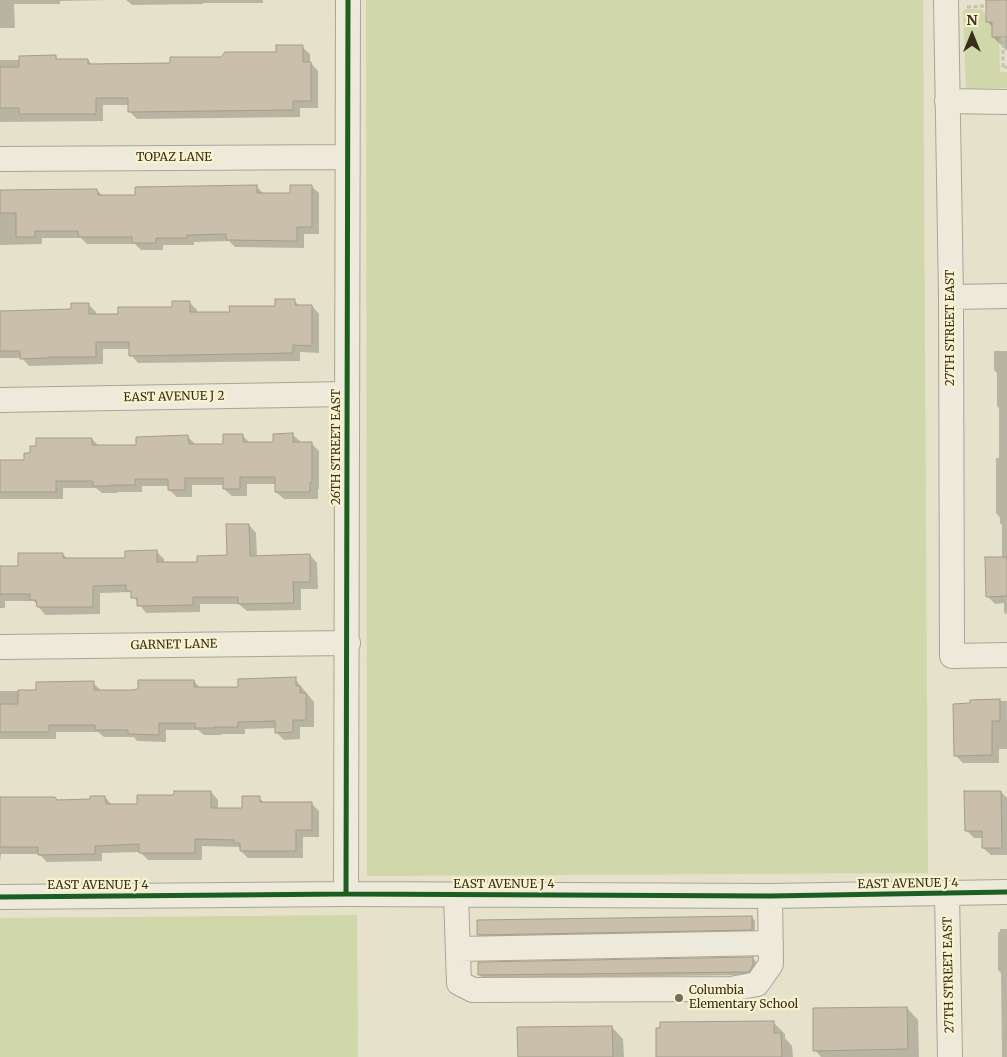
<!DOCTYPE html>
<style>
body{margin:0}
#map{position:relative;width:1007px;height:1057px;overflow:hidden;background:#e5e1ca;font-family:Merriweather,serif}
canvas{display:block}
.north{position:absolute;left:947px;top:10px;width:50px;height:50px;-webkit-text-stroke:4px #f8f2cf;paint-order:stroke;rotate:0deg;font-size:14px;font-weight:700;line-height:20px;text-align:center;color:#392e1b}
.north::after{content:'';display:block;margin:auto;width:18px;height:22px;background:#392e1b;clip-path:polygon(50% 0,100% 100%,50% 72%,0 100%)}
</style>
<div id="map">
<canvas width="1007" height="1057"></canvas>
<div class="north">N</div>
</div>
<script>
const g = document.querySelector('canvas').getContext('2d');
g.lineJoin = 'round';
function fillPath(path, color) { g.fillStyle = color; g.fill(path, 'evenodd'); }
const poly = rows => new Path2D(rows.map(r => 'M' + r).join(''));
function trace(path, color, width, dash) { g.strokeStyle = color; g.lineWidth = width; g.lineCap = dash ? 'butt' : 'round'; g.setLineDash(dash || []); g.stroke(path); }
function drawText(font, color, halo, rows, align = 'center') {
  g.font = font + ' Merriweather,serif'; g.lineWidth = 4.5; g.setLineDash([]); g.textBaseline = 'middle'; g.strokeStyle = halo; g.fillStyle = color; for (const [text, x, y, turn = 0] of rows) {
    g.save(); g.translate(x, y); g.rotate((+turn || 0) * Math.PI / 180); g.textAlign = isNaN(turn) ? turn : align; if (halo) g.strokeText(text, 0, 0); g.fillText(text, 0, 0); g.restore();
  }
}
fillPath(poly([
 [366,0,923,0,928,873,367,876],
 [966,9,981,9,986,14,986,22,992,22,992,37,999,37,1000,72,1007,72,1007,88,966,89,963,12],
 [357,915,358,1057,0,1057,0,918]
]), '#d0d8ab');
fillPath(poly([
 [0,0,110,0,60,1,60,4,14,4,15,28,0,28],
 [126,0,263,0,263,3,203,3,203,4,132,5],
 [988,0,1007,0,1007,51,993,37,993,28,988,22],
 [302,47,310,54,310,62,318,71,318,108,300,108,300,117,137,119,129,111,129,105,103,105,103,121,0,122,0,60,20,60,56,57,59,60,88,60,92,65,172,64,278,53],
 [256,186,264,194,291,194,311,186,319,193,319,234,304,234,304,248,235,247,229,241,194,242,194,245,163,245,163,250,141,250,135,244,87,244,81,238,42,238,42,244,0,245,0,191,97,190,103,196,136,196],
 [294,301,300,306,312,306,319,314,319,353,300,352,300,361,138,363,131,355,131,349,103,349,103,364,29,366,22,358,0,358,0,312,72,311,88,304,96,312,96,316,120,316,173,308,189,302,197,310,197,313,231,313,276,307],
 [994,351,1007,351,1007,615,1004,612,1004,603,995,604,987,596,1002,558,1002,525,1000,523,1000,518,996,513,996,458,999,458,999,408,997,406,997,373,994,370],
 [293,435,301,442,312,444,319,451,319,489,318,489,318,499,284,499,276,492,276,484,247,484,247,496,232,496,224,489,224,485,192,485,192,497,177,497,169,490,169,486,142,486,142,492,118,492,118,493,102,493,96,488,63,488,63,499,0,499,0,462,26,461,92,439,99,446,137,446,188,437,196,445,224,445,243,436,251,444,274,444],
 [249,525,256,533,257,557,310,555,317,563,318,589,301,589,301,610,247,611,239,604,200,604,200,612,146,613,130,592,100,593,100,614,45,615,34,601,5,601,5,608,0,608,0,568,20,567,63,554,68,560,127,559,156,551,164,559,164,563,198,563,228,556],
 [295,679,314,702,314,727,300,727,300,739,284,740,276,732,276,728,245,729,245,734,221,734,221,735,204,735,198,730,166,730,166,742,137,741,134,737,104,737,98,732,56,732,56,739,0,739,0,691,38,691,93,683,102,691,132,691,194,681,200,688,240,688],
 [972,701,1007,701,1007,749,999,749,999,763,963,763,956,756],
 [211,792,218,800,218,810,243,810,259,798,266,804,312,804,319,811,319,837,303,837,303,858,248,858,241,851,239,847,202,846,202,860,148,860,140,852,102,853,102,861,47,862,39,854,1,854,0,862,0,798,57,801,92,800,105,797,113,806,138,806,175,796],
 [1001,792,1007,798,1007,855,991,855,983,848,983,838,974,838,966,830],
 [752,917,755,921,755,933,482,938,478,934],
 [1000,929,1007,929,1007,1057,1002,1057,1001,973,998,970,998,932,1000,932],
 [753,958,756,962,756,969,752,975,483,978,479,975],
 [907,1008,918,1020,919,1057,821,1057,815,1050],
 [773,1022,785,1034,785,1038,792,1046,793,1057,657,1057],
 [612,1027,623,1039,624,1057,519,1057]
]), '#0003');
const building = poly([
 [986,0,1007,0,1007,37,992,37,992,22,986,22,986,0],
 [276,45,303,45,303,62,311,62,311,101,293,101,293,110,128,112,128,98,96,98,96,114,19,114,19,108,0,108,0,67,19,67,19,56,56,55,56,59,88,59,88,64,170,63,170,57,221,57,225,52,276,52,276,45],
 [257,185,257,193,290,193,290,185,312,185,312,227,297,227,297,241,226,240,226,234,187,235,187,238,156,238,156,243,132,243,132,237,79,237,78,231,35,231,35,237,16,237,16,213,0,213,0,190,97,189,98,195,135,195,135,187,257,185],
 [275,299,295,299,295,305,312,305,312,346,293,345,293,353,129,356,129,342,96,342,96,357,48,357,48,358,20,359,20,351,0,351,0,311,71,309,71,303,89,303,89,314,118,314,118,307,172,307,172,301,190,301,190,312,230,312,229,306,275,306,275,299],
 [293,433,293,442,312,442,312,482,310,482,310,492,275,492,275,477,240,477,240,489,223,489,223,478,185,478,185,490,168,490,168,479,135,479,135,485,111,485,111,486,93,486,93,481,56,481,56,492,0,492,0,460,24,460,24,453,30,453,30,446,36,446,36,438,92,438,92,445,136,445,136,437,188,435,189,444,223,444,223,434,243,434,243,442,273,442,273,434,293,433],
 [226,524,249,524,250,556,310,554,310,582,293,582,294,603,238,604,238,597,193,597,193,605,137,606,137,598,131,598,131,591,126,591,126,585,93,586,93,607,37,607,36,600,30,600,30,594,0,594,0,566,18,566,18,553,63,553,63,558,125,558,125,551,157,550,157,562,197,562,197,556,227,555,226,524],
 [985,557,1007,557,1007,596,986,597,985,557],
 [296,677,296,686,300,686,300,693,306,693,306,720,293,720,293,732,275,733,275,721,238,722,238,727,214,727,214,728,195,728,195,723,159,723,159,735,128,734,128,730,95,730,95,725,49,725,49,732,0,732,0,704,18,704,18,690,36,690,36,682,94,681,94,690,132,690,138,689,138,680,194,680,194,687,238,687,238,679,296,677],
 [1000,699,1000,721,992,721,992,755,954,756,953,704,970,703,970,700,1000,699],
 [174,791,211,791,211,808,242,808,242,796,260,796,260,802,312,802,312,830,296,830,296,851,240,851,240,843,234,843,234,840,195,839,195,853,139,853,139,844,95,846,95,854,38,855,38,847,0,847,0,797,55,797,57,800,90,799,90,796,105,796,106,804,137,804,137,795,174,795,174,791],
 [964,791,1001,791,1002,848,982,848,982,831,965,831,964,791],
 [752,916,752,930,477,935,477,920,752,916],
 [753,957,753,965,749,972,478,975,478,962,753,957],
 [907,1007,908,1049,813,1051,813,1008,907,1007],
 [774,1021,774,1033,781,1033,782,1057,656,1057,656,1028,660,1028,660,1022,774,1021],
 [612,1026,613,1057,518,1057,517,1027,612,1026]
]);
fillPath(building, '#c9bfab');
trace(building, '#a59c8a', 1);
const minor = poly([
 [946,0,951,297,952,656,1007,655],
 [947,101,1007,102],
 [0,159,347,157],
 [951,297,1007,296],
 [0,400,347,394],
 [0,647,348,643],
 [346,894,348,0],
 [947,894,950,1057],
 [456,895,459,983,473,990,731,989,757,984,771,964,770,896],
 [0,897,346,894,770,896,1007,892],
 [458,949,771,943]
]);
trace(minor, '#aaa594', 26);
trace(poly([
 [967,7,986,6],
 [1003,37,1003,68,1007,67]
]), '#c5c2b3', 3, [4, 2.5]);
trace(minor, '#edeadc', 24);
trace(poly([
 [346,894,348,0],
 [0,897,346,894,770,896,1007,892]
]), '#1b5e20', 5);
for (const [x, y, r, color] of [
 [679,998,5,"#756d58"]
]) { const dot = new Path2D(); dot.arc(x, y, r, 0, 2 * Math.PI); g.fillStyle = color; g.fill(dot); trace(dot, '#f8f2cf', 2); }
drawText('12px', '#392e1b', '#f8f2cf', [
 ["TOPAZ LANE",174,158],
 ["27TH STREET EAST",951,328,-90],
 ["EAST AVENUE J 2",174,397,-1],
 ["26TH STREET EAST",337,447,-90],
 ["GARNET LANE",174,645,-1],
 ["EAST AVENUE J 4",908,884,-1],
 ["EAST AVENUE J 4",504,885],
 ["EAST AVENUE J 4",98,886],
 ["27TH STREET EAST",949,975,-91]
]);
drawText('12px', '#392e1b', '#f8f2cf', [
 ["Columbia",689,991],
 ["Elementary School",689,1005]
], 'left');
</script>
